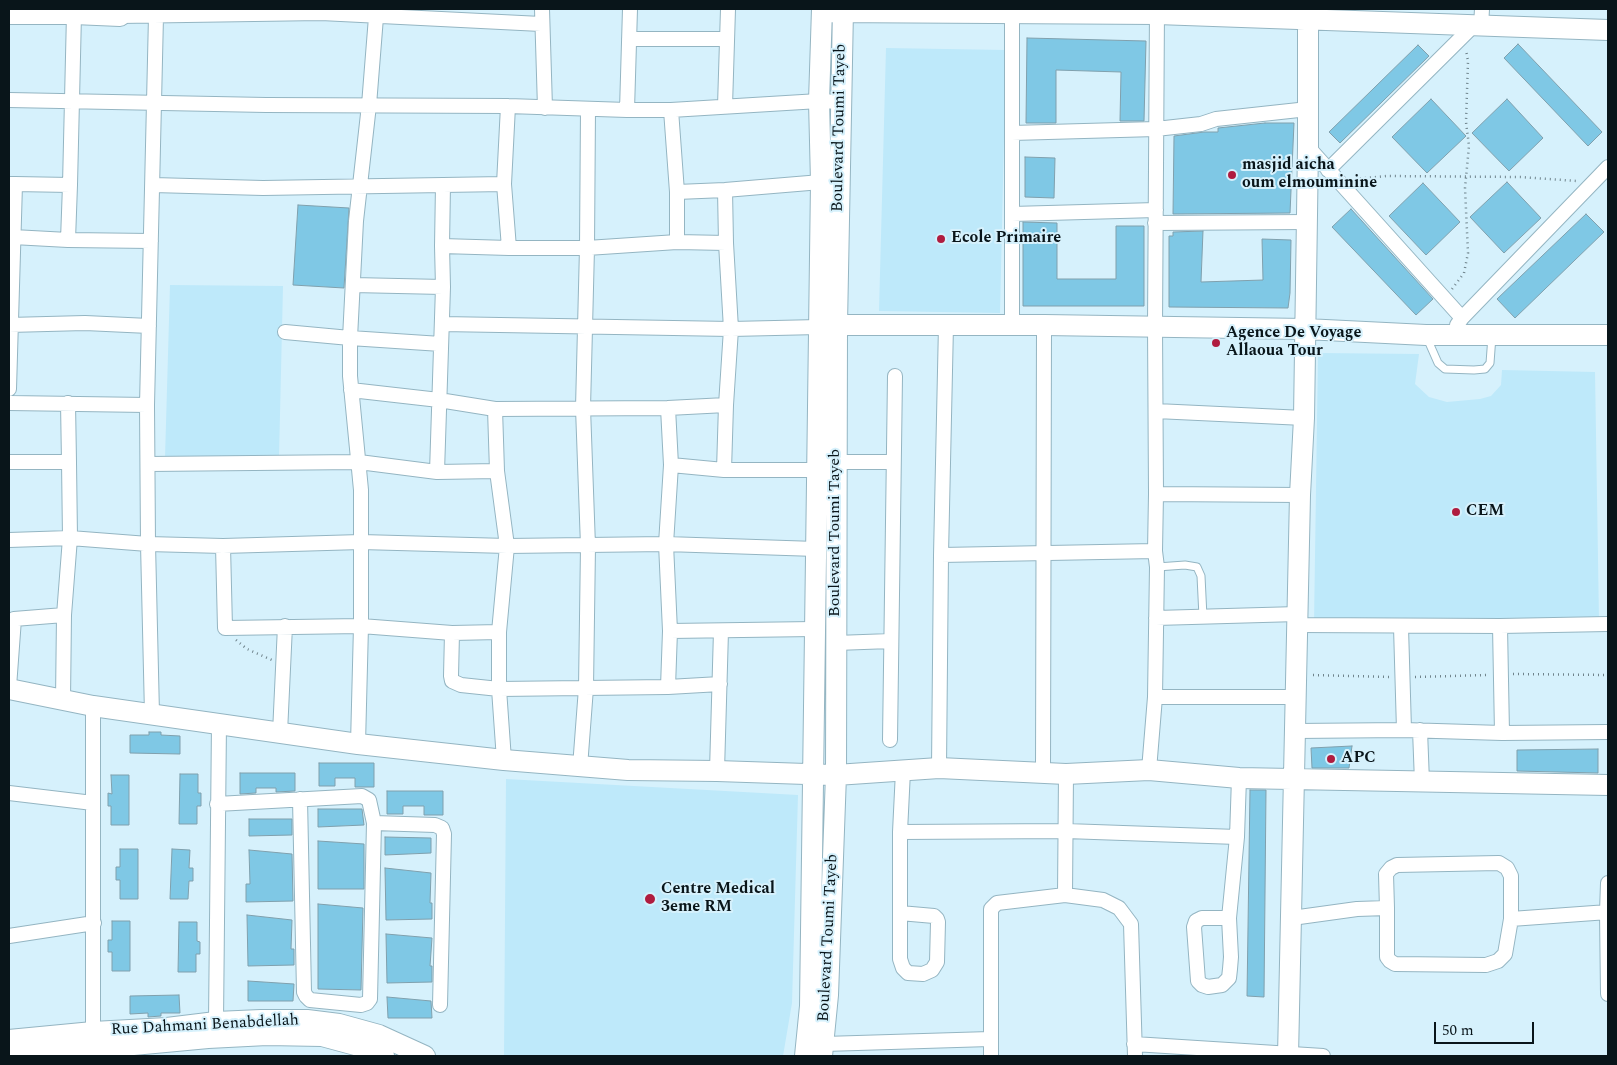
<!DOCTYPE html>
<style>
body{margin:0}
#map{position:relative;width:1617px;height:1065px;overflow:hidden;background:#d6f1fc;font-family:Spectral,serif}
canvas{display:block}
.frame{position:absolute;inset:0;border:10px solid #09151a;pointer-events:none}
.scale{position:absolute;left:1434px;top:1022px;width:100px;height:22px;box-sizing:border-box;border:2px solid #09151a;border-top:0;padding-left:6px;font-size:15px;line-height:18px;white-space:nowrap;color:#09151a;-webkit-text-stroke:4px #d6f1fc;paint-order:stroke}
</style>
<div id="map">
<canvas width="1617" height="1065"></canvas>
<div class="frame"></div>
<div class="scale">50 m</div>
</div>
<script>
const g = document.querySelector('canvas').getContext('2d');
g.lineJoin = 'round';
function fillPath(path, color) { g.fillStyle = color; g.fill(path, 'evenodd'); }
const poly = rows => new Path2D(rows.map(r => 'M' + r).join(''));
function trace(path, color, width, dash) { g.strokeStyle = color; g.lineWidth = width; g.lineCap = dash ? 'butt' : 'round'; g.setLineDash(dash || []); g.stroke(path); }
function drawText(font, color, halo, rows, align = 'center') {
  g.font = font + ' Spectral,serif'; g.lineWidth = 4; g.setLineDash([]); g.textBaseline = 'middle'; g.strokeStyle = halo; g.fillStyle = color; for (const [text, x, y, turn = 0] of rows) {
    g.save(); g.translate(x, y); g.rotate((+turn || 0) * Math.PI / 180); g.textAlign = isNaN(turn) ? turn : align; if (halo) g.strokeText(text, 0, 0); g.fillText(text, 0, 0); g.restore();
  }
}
fillPath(poly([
 [886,48,1006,50,1000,313,879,311],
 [170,285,283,286,279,457,165,458],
 [1318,353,1419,354,1415,384,1429,397,1447,402,1480,399,1491,396,1501,385,1502,370,1595,372,1599,621,1314,624],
 [506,779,798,795,792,1003,783,1056,504,1056]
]), '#bee9fa');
const building = poly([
 [1027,38,1146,41,1144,121,1120,121,1121,72,1056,70,1056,123,1026,123,1027,38],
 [1518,44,1602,132,1588,146,1504,58,1518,44],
 [1418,45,1429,56,1340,143,1329,132,1418,45],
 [1431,99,1466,136,1427,173,1392,137,1431,99],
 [1507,99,1543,138,1509,171,1472,133,1507,99],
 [1265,123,1294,123,1290,213,1173,214,1174,136,1204,132,1218,132,1218,128,1265,123],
 [1025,157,1055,158,1054,198,1025,197,1025,157],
 [1507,182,1541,218,1504,253,1470,217,1507,182],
 [1423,183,1460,222,1426,255,1389,216,1423,183],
 [298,205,349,208,344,288,293,285,298,205],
 [1351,209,1433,299,1416,315,1332,227,1351,209],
 [1586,214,1604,232,1515,318,1497,299,1586,214],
 [1023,222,1057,223,1057,279,1116,279,1116,226,1144,226,1144,306,1023,306,1023,222],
 [1203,231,1201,282,1263,280,1262,239,1291,240,1290,293,1288,308,1169,307,1169,236,1173,236,1173,232,1203,231],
 [149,732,161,732,161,735,180,736,180,754,130,753,130,735,149,735,149,732],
 [1352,746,1349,768,1312,768,1311,748,1352,746],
 [1598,749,1598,773,1517,771,1517,750,1598,749],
 [319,763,374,763,374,787,355,787,355,778,335,778,335,786,319,786,319,763],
 [240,773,295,773,295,791,276,792,276,788,256,788,256,793,240,794,240,773],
 [180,774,198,774,198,793,201,793,201,806,197,806,197,824,179,824,180,774],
 [111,775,129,775,129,825,111,825,111,806,108,806,108,793,112,794,111,775],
 [1250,790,1266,790,1264,997,1247,996,1250,790],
 [387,791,443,791,443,815,424,815,424,806,403,806,403,814,387,814,387,791],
 [318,809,362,809,364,825,318,827,318,809],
 [249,819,292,819,292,835,249,836,249,819],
 [385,837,431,838,431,853,385,855,385,837],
 [318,841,364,844,364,889,318,889,318,841],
 [120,849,138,849,138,899,120,899,120,880,116,880,116,867,120,867,120,849],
 [172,849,190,850,189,868,193,868,193,881,189,881,188,899,170,899,172,849],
 [249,850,292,854,293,901,246,902,246,884,250,884,249,850],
 [385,868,431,873,430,903,432,903,432,919,386,920,385,868],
 [318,904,363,908,361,990,318,989,318,904],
 [247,915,292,920,291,949,294,949,294,965,248,966,247,915],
 [112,921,130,921,130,971,112,971,112,952,108,952,108,940,112,940,112,921],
 [179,922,197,922,197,941,200,942,200,954,196,954,196,972,178,972,179,922],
 [386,934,432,938,430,966,432,966,432,982,387,983,386,934],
 [248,981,294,984,293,1001,248,1001,248,981],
 [179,995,180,1013,161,1013,161,1016,148,1017,148,1013,130,1014,130,996,179,995],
 [387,997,431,1001,432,1018,388,1018,387,997]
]);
fillPath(building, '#7fc8e5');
trace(building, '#80a0ad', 1);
const lane = poly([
 [1427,338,1438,363,1445,369,1474,370,1485,369,1490,363,1492,336],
 [1157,567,1185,565,1197,567,1201,576,1203,617]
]);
const street = poly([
 [542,9,545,108],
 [1012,9,1012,325],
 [120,16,321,13,541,24],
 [1481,26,1482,9],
 [629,39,727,39],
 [9,100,266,105,508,106,627,110,671,110,819,101,841,102],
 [508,106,504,184,509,248,587,248,677,242,726,243,731,329,726,405,668,408,495,409,497,471,507,546,499,632,499,689,668,687,670,631],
 [725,106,728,9],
 [627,110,630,9],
 [671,110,677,192,677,242],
 [1012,133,1156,129,1201,124,1216,119,1308,109],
 [1308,147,1462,318],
 [1328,170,1473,26],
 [9,184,15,184,9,389],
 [15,184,70,185,74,14],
 [504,184,443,185,442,246,509,248],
 [70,185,68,240,151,241],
 [153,185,263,188,443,185],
 [725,190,726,243],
 [677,192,725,190,821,182],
 [1012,214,1156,210],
 [1155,223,1307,222],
 [13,237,68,240],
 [353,285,443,287],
 [442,324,731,329,819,327],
 [9,325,85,323,149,326],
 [1457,325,1462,318,1608,167],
 [285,332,350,338,441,344],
 [351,390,439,400,495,409],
 [9,403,147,405],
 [68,403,69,462],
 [726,405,724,470,817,470],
 [668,408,671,465],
 [1156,411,1304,418],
 [9,462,69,462,70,538,64,615,63,700],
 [836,462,893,462],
 [148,464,359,462,437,472,497,471],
 [724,470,671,465,666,544,670,631,814,629],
 [437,472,443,287,442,246],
 [1156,494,1300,495],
 [9,540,70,538,148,544,223,546,361,542,507,546,666,544,816,549],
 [223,546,225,628,361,626,452,633,499,632],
 [941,555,1155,551],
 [1156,618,1298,614],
 [1298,625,1500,626,1608,624],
 [1500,626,1502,733],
 [1401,627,1404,730],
 [452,633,451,676,452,681,461,685,499,689,504,760],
 [836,643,891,641],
 [9,687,14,619,64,615],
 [668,687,720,684],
 [1155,697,1295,697],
 [152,714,148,544,147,405,156,16],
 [1420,730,1422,782],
 [1296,731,1404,730,1502,733,1608,732],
 [280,733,285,626],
 [890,740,895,376],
 [358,744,361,626,361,490,350,376,350,338,356,221,369,105,376,17],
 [580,767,586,688,588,546,583,408,587,248,588,109],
 [939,768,941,555,946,325],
 [1149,770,1155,697,1157,567,1155,551,1156,494,1155,326,1157,9],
 [717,771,721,631],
 [1043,773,1044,325],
 [9,793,93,803],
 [217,804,362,796,369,800,374,823,370,999,367,1003,361,1005,310,1000,306,996,304,992,300,799],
 [374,823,435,825,442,828,444,834,440,1005],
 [900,832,1066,831,1237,837],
 [1608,883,1607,912,1608,994],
 [1065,895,1066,774],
 [1387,908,1387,957,1390,961,1395,964,1486,965,1498,961,1505,954,1511,919],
 [900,913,934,916,937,919,938,922,937,962,932,970,923,974,908,973,903,968,900,959,900,832,903,771],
 [1229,918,1202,918,1196,921,1194,927,1198,981,1202,985,1208,987,1222,985,1229,978,1230,969,1231,957,1229,918,1237,837,1239,778],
 [1292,918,1357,909,1387,908,1386,874,1391,868,1397,865,1499,863,1507,868,1511,876,1511,919,1608,912],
 [9,936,94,923],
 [216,1022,219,723],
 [93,1040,93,706],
 [824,1044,990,1039],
 [1134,1044,1323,1056],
 [991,1056,991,909,997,903,1065,895,1103,900,1119,908,1131,924,1135,1056]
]);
const secondary = poly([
 [829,12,1157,14,1608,30],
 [9,14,74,14,120,16,118,9],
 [823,326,837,325,1044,325,1305,329,1426,335,1608,335],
 [9,689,93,706,358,744,504,760,628,770,717,771,836,775,939,768,1066,774,1149,770,1239,778,1608,785],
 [9,1040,93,1032,167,1028,216,1022,261,1020,307,1020,339,1024,379,1035,425,1056],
 [16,1056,208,1038,267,1035,322,1036,359,1046,384,1056],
 [805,1056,810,1006,821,182,819,101,822,9],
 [822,1056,828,995,836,775,837,325,843,9],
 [1288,1056,1300,495,1304,418,1308,147,1308,9]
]);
trace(lane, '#94b5c2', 9);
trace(street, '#94b5c2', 16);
trace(secondary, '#94b5c2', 22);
trace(poly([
 [1355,179,1387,176,1520,177,1577,181],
 [1452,289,1464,273,1468,253,1465,188,1469,146,1466,122,1468,61,1466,50],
 [236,640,247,649,272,660],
 [1513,674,1608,675],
 [1313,675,1390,677],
 [1415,677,1487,675]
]), '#6f838b', 2.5, [1, 4]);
trace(lane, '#fff', 7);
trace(street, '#fff', 14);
trace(secondary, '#fff', 20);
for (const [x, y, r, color] of [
 [1232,175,5,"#af1c3f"],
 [941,239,5,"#af1c3f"],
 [1216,343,5,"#af1c3f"],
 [1456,512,5,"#af1c3f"],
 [1331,759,5,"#af1c3f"],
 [650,899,6,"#af1c3f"]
]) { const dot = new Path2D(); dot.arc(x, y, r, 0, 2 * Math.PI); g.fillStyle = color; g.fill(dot); trace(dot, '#d6f1fc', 2); }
drawText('16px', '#09151a', '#d6f1fc', [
 ["Boulevard Toumi Tayeb",840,128,-89],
 ["Boulevard Toumi Tayeb",836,533,-90],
 ["Boulevard Toumi Tayeb",829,938,-87],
 ["Rue Dahmani Benabdellah",205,1026,-3]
]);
drawText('bold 16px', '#09151a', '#d6f1fc', [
 ["masjid aicha",1242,166],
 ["oum elmouminine",1242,184],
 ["Ecole Primaire",951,239],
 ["Agence De Voyage",1226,334],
 ["Allaoua Tour",1226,352],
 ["CEM",1466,512],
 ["APC",1341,759],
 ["Centre Medical",661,890],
 ["3eme RM",661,908]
], 'left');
</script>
